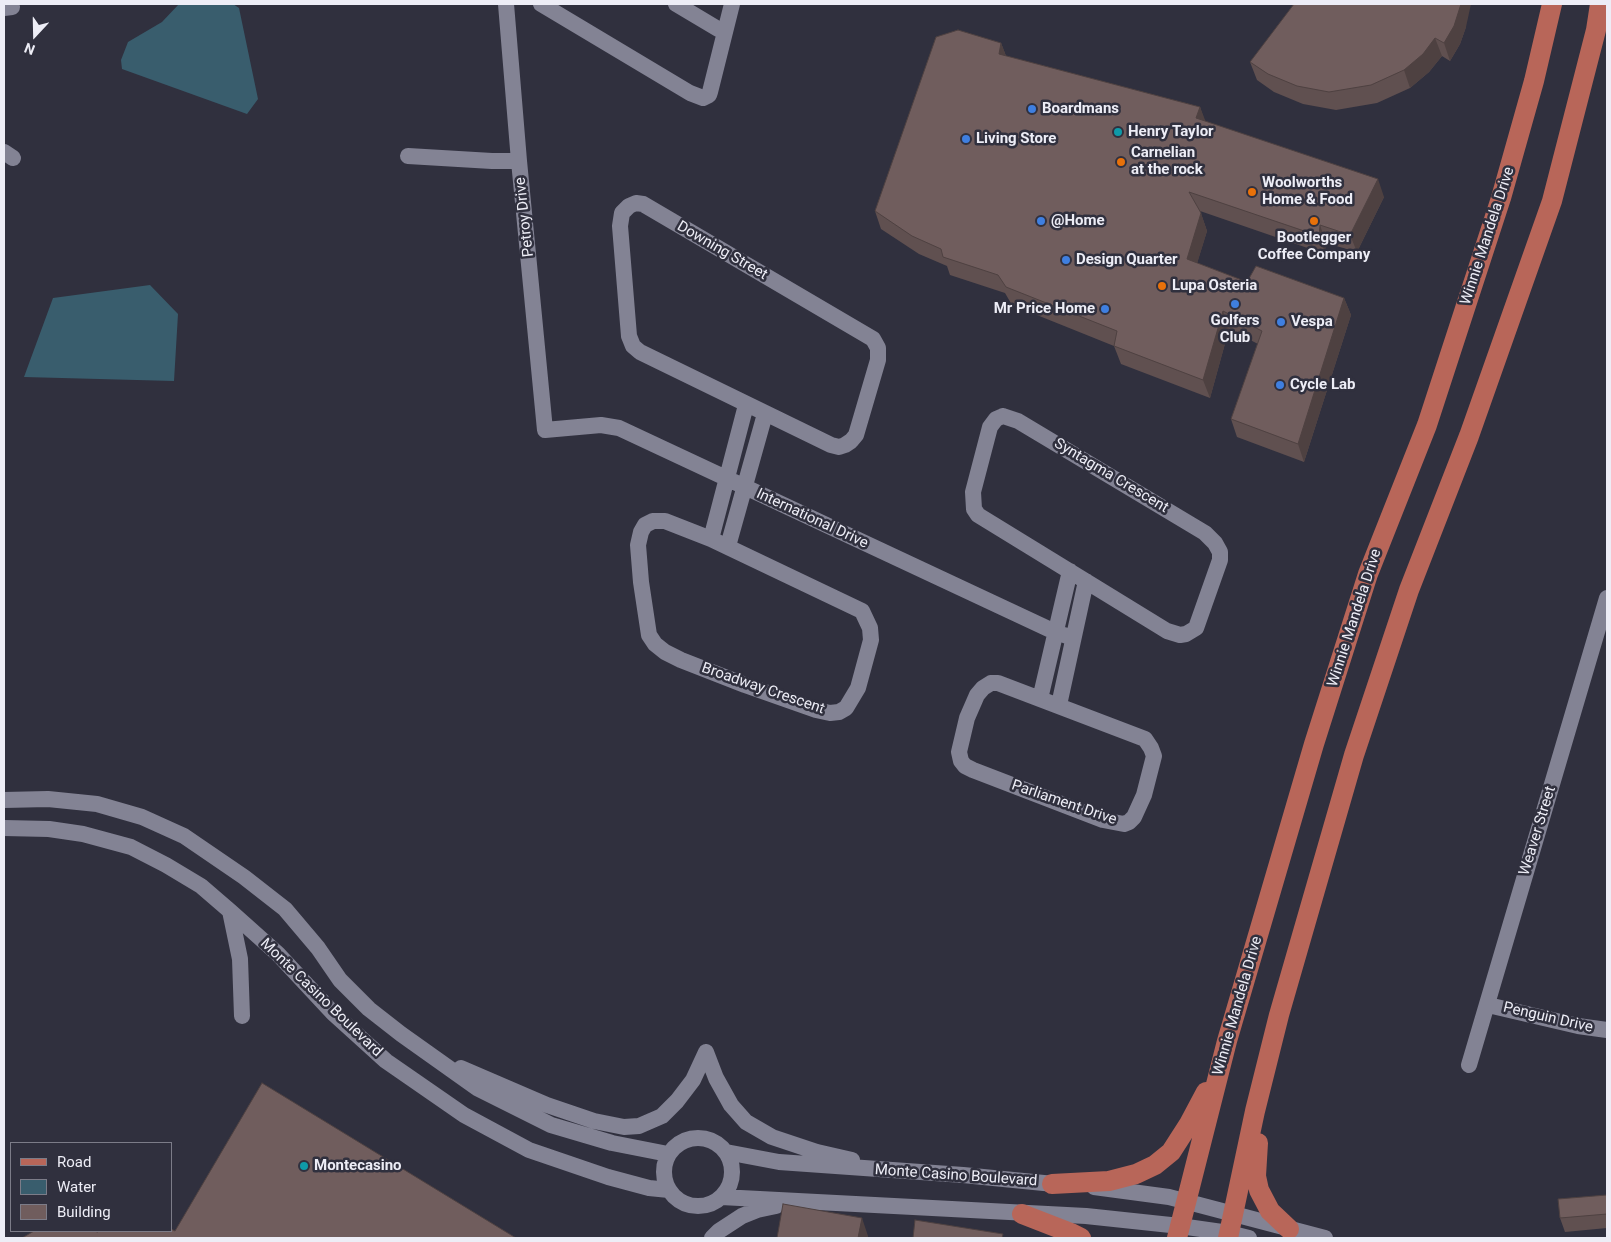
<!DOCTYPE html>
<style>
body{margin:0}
#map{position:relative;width:1611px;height:1242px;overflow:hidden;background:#30303e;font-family:Roboto,sans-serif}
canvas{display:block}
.frame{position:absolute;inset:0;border:5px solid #ededf6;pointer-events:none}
.legend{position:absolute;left:10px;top:1142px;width:162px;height:90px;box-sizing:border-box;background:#30303e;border:1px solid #7c7c88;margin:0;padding:6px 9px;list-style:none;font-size:15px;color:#ededf6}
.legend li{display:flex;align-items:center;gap:10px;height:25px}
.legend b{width:25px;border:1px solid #7c7c88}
.north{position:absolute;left:10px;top:10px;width:50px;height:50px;-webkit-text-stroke:4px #30303e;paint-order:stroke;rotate:201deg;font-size:14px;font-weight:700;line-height:20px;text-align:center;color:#ededf6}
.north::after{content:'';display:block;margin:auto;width:18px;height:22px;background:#ededf6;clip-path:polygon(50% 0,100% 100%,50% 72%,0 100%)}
</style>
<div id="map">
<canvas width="1611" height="1242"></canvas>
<div class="frame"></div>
<ul class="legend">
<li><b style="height:6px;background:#b86659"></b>Road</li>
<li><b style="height:14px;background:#395d6d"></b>Water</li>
<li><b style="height:14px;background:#705d5d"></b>Building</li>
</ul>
<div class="north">N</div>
</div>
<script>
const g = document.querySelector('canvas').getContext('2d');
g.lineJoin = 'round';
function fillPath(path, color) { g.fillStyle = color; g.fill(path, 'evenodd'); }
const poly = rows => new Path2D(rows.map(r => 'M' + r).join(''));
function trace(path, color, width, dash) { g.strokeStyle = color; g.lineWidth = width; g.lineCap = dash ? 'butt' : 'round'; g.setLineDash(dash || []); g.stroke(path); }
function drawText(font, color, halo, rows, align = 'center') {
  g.font = font + ' Roboto,sans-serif'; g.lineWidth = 5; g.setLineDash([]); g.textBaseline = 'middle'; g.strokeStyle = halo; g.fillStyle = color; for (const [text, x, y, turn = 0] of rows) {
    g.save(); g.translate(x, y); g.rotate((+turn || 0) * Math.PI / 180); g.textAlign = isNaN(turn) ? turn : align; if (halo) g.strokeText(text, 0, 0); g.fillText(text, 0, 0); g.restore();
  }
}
fillPath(poly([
 [179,4,233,4,239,8,258,99,247,114,122,69,121,60,128,42,162,22],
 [150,285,178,314,174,381,24,377,53,298]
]), '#395d6d');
trace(poly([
 [506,4,519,161,545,430,601,425,619,428,1055,632,1073,638],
 [541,4,690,93,703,98,709,95,710,92,732,4],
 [676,4,718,29,725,30],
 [4,8,12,7],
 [4,152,13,158],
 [408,156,492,161,519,161],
 [636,203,643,204,873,339,878,348,878,360,856,435,851,441,845,445,839,447,831,445,640,352,633,346,629,336,620,226,622,213,629,206,636,203],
 [1003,416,1018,421,1205,533,1215,543,1220,552,1220,560,1196,628,1186,634,1180,635,1167,631,978,515,974,509,973,492,990,427,996,419,1003,416],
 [653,521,665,521,711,539,862,611,870,628,871,640,858,688,846,708,839,712,830,713,816,710,745,685,681,660,665,652,655,644,649,635,641,582,638,545,641,532,645,525,653,521],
 [711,539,746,405],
 [728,546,765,414],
 [991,683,998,683,1145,739,1151,748,1154,756,1144,795,1134,817,1129,822,1124,824,1103,820,973,770,965,766,961,761,959,752,967,718,977,695,983,688,991,683],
 [1040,699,1070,571],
 [1059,705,1086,581],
 [4,800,48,799,97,804,142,817,184,836,244,877,285,909,318,948,340,980,369,1009,401,1034,477,1088,551,1125,612,1143,668,1154],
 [4,828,49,829,83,834,131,847,166,865,201,886,230,911,278,954,333,1013,386,1061,464,1115,529,1150,608,1177,649,1188,669,1190],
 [230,911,240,959,242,1016],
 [1488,1005,1578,1026,1607,1030],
 [706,1052,716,1078,731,1105,746,1122,772,1137,817,1152,852,1160],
 [1469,1065,1607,598],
 [461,1068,547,1105,594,1121,624,1127,639,1126,662,1116,677,1101,693,1080,706,1052],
 '664 1172a34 34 0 1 1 68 0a34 34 0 1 1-68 0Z',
 [726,1152,779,1162,963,1175,1064,1185],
 [1094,1187,1169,1197,1325,1238],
 [721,1197,1086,1216,1180,1226,1229,1233,1249,1238],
 [712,1238,719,1231,742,1216,757,1210,776,1206]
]), '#838394', 16);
trace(poly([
 [1258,1143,1256,1176,1259,1190,1270,1211,1289,1229],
 [1052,1184,1109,1181,1136,1174,1155,1165,1171,1152,1189,1124,1206,1092],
 [1022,1214,1071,1233,1081,1238],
 [1177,1238,1227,1041,1314,744,1368,574,1427,425,1501,198,1534,81,1552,4],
 [1228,1238,1255,1111,1279,1015,1354,755,1409,590,1469,436,1552,201,1596,30,1600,4]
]), '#b86659', 20);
fillPath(poly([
 [1466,27,1460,44,1450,61,1442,56,1429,72,1410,88,1377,103,1336,110,1303,104,1274,92,1257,80,1250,62],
 [1001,43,1006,56,1200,107,1205,122,1384,197,1357,252,1326,243,1325,254,1200,211,1207,231,1197,263,1247,282,1344,298,1351,315,1304,462,1237,437,1231,419,1258,344,1229,329,1210,398,1121,364,1114,346,1012,305,1005,293,950,275,947,266,919,254,881,229,875,211],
 [1607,1195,1607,1228,1565,1232,1560,1218]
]), '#605050');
fillPath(poly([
 [1461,4,1471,4,1466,27,1460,44,1450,61,1444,43],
 [1435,38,1442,56,1429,72,1410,88,1404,70],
 [1001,43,1008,61,999,54],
 [1200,107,1207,125,1196,118],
 [1378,179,1384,197,1357,252,1350,235],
 [1201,213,1207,231,1193,277,1187,259],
 [1320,225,1326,243,1325,254,1319,236],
 [1344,298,1351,315,1304,462,1298,444],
 [1223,311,1229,329,1210,398,1203,380],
 [862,1218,868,1236,868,1238,858,1238]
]), '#4e4141');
const building = poly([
 [1294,4,1461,4,1454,26,1444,43,1435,38,1423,54,1404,70,1371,85,1329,92,1297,86,1268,74,1250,62,1294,4],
 [958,30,1001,43,999,54,1200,107,1196,118,1378,179,1350,235,1320,225,1319,236,1189,192,1201,213,1187,259,1247,282,1256,266,1344,298,1298,444,1231,419,1262,331,1223,311,1203,380,1114,346,1117,331,1006,287,998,275,943,257,941,249,912,236,875,211,936,37,958,30],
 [262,1083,516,1238,22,1238,34,1231,93,1231,98,1232,99,1231,171,1231,171,1229,175,1231,262,1083],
 [1607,1195,1607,1214,1560,1218,1558,1199,1607,1195],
 [783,1204,862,1218,858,1238,777,1238,783,1204],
 [915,1220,1003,1234,1002,1238,913,1238,915,1220]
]);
fillPath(building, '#705d5d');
trace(building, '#4e4141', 1);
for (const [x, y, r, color] of [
 [1032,109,5,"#3f7fe0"],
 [1118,132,5,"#0f9aa8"],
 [966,139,5,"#3f7fe0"],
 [1121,162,5,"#e8710a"],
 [1252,192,5,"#e8710a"],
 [1041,221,5,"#3f7fe0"],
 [1314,221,5,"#e8710a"],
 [1066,260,5,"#3f7fe0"],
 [1162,286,5,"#e8710a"],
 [1235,304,5,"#3f7fe0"],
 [1105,309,5,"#3f7fe0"],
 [1281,322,5,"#3f7fe0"],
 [1280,385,5,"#3f7fe0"],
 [304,1166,5,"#0f9aa8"]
]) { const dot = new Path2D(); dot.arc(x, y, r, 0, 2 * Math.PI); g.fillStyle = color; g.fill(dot); trace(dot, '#30303e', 2); }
drawText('bold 15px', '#ededf6', '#30303e', [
 ["Boardmans",1042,109],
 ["Henry Taylor",1128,132],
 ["Living Store",976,139],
 ["Carnelian",1131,153],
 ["at the rock",1131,170],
 ["Woolworths",1262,183],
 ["Home & Food",1262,200],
 ["@Home",1051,221],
 ["Bootlegger",1314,238,"center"],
 ["Coffee Company",1314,255,"center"],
 ["Design Quarter",1076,260],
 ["Lupa Osteria",1172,286],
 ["Mr Price Home",1095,309,"right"],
 ["Golfers",1235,321,"center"],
 ["Club",1235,338,"center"],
 ["Vespa",1291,322],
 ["Cycle Lab",1290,385],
 ["Montecasino",314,1166]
], 'left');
drawText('15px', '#ededf6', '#30303e', [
 ["Petroy Drive",525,217,-96],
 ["Winnie Mandela Drive",1488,236,-72],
 ["Downing Street",722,251,30],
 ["Syntagma Crescent",1111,476,31],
 ["International Drive",812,519,25],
 ["Winnie Mandela Drive",1355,618,-72],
 ["Broadway Crescent",763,689,19],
 ["Parliament Drive",1064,803,19],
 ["Weaver Street",1538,831,-73],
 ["Monte Casino Boulevard",321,998,44],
 ["Winnie Mandela Drive",1238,1006,-74],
 ["Penguin Drive",1548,1018,13],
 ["Monte Casino Boulevard",956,1176,4]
]);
</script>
